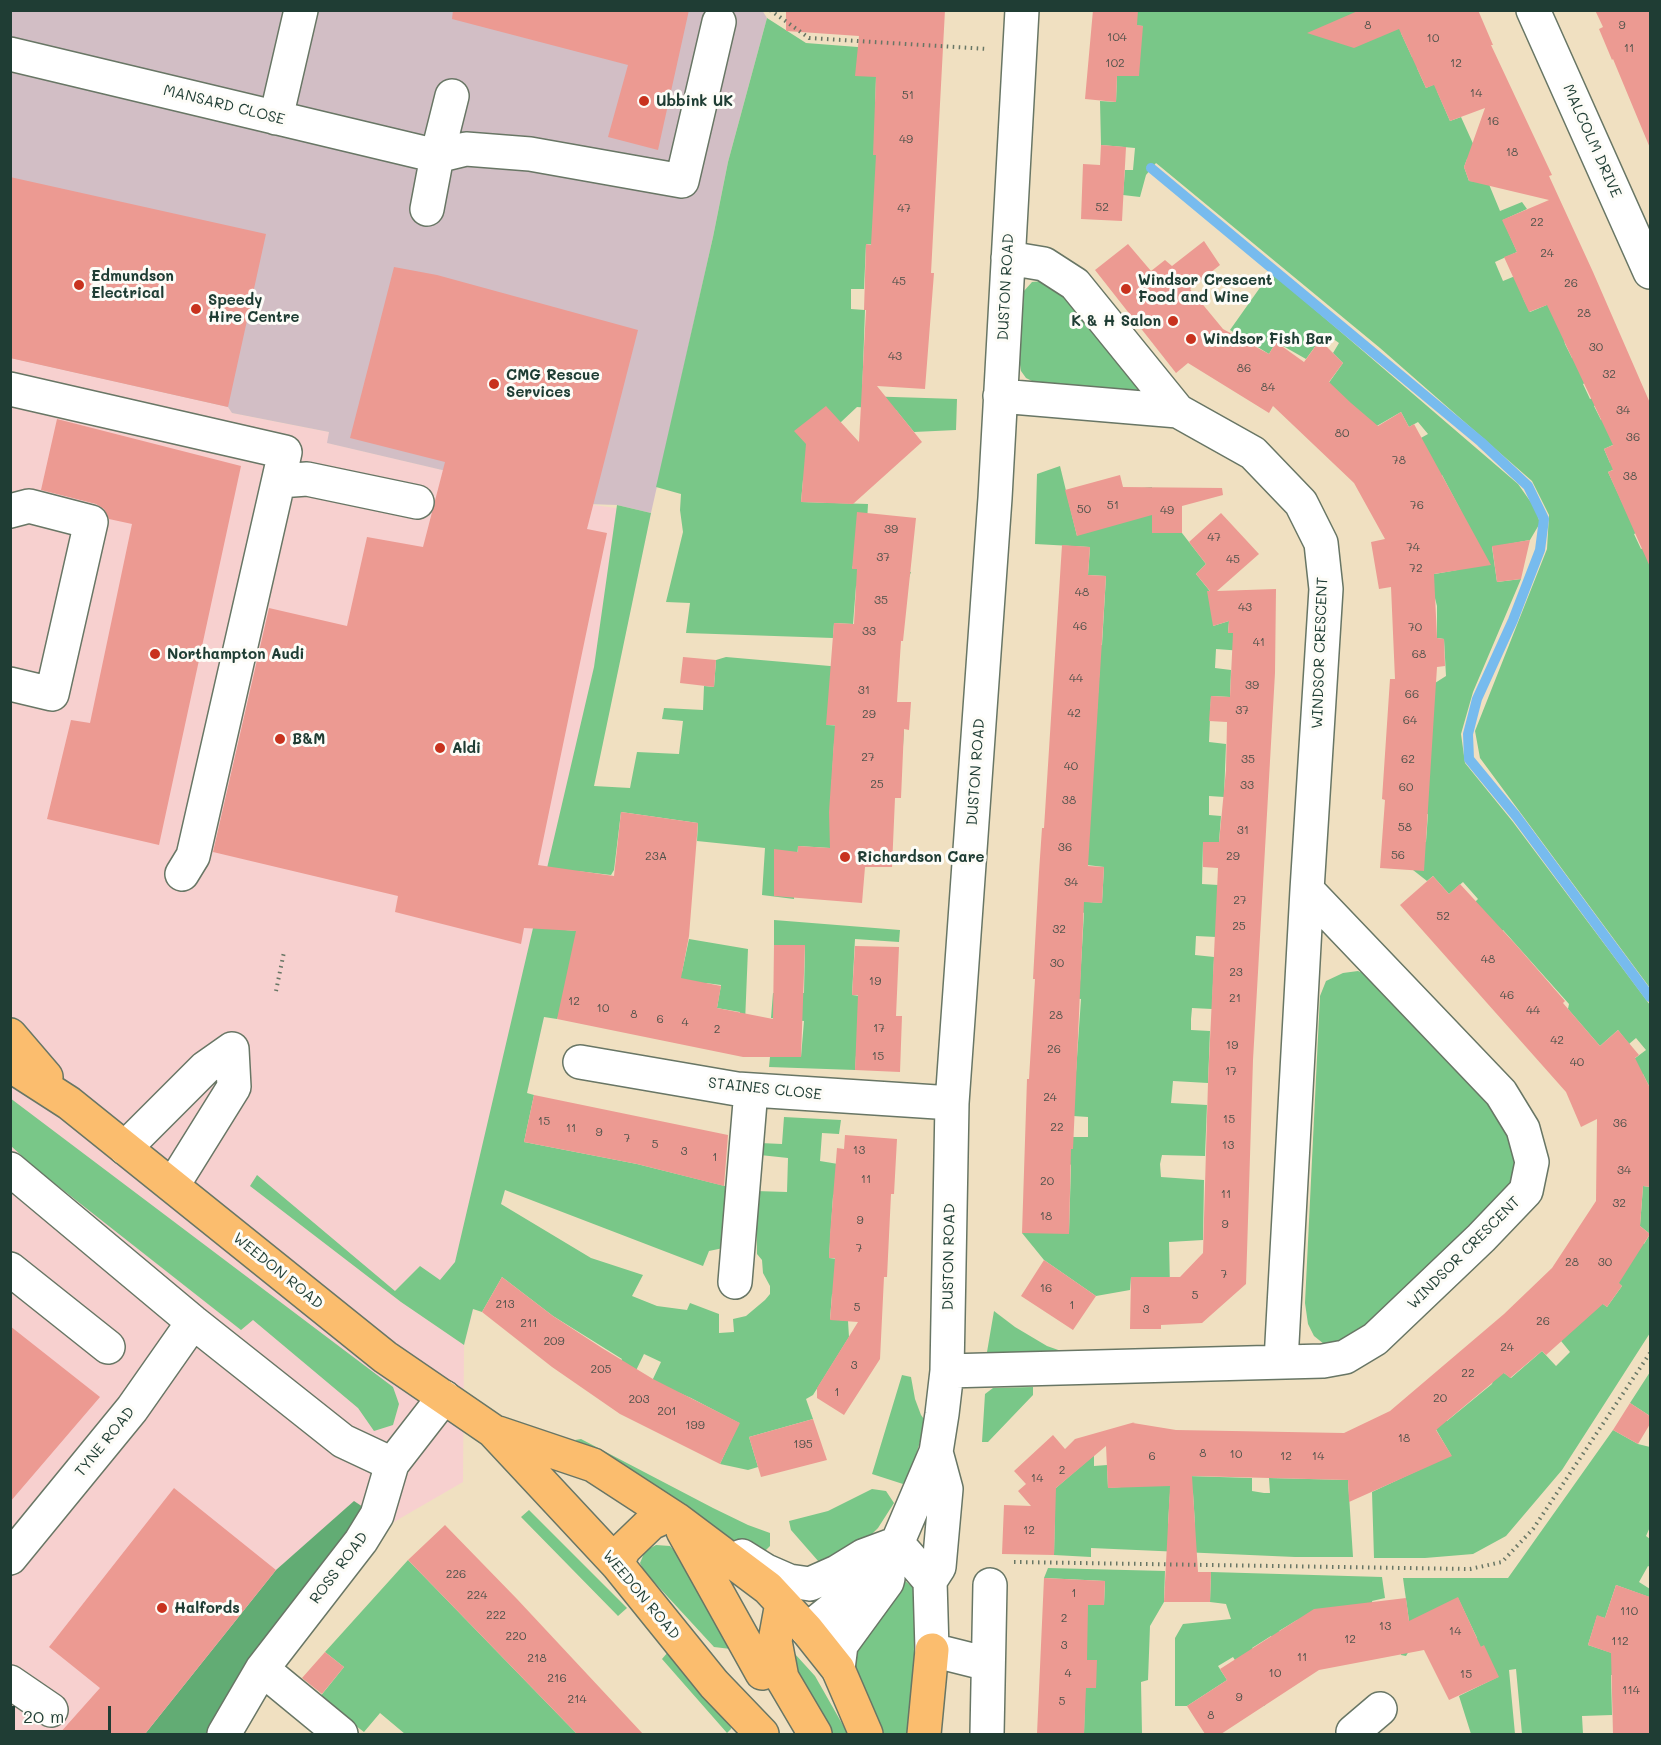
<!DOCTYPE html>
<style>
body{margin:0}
#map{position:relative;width:1661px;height:1745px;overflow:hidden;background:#f0e0c1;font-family:Mali,sans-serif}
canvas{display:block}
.frame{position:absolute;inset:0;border:12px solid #1f3d34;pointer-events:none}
.scale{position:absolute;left:12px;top:1706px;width:99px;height:27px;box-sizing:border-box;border:3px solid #1f3d34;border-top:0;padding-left:8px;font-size:18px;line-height:21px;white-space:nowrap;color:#1f3d34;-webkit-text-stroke:4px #fdfcf7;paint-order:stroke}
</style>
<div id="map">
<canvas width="1661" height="1745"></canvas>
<div class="frame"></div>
<div class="scale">20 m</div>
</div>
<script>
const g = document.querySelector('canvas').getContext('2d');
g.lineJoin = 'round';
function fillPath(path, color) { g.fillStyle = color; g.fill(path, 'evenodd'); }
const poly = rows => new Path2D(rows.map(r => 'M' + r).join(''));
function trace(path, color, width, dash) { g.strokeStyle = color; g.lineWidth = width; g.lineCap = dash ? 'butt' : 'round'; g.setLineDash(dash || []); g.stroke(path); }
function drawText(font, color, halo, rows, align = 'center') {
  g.font = font + ' Mali,sans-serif'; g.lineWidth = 6; g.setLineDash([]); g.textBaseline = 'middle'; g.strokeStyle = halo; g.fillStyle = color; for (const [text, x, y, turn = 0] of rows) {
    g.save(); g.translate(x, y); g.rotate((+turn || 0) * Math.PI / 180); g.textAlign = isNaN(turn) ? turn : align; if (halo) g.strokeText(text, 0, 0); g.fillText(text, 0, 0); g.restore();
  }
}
fillPath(poly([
 [11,358,228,407,232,413,329,432,328,443,587,504,651,513,557,961,505,1190,464,1345,463,1482,361,1541,224,1734,11,1734]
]), '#f7d0cf');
fillPath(poly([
 [762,10,767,18,728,162,713,237,651,513,617,505,587,504,327,443,329,432,232,413,228,407,11,358,11,11]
]), '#d2bec5');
fillPath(poly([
 [1138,10,1428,11,1431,19,1401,33,1412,57,1441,44,1417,68,1426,88,1459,73,1437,91,1450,121,1461,117,1475,148,1497,146,1467,159,1464,167,1469,181,1488,182,1500,211,1522,202,1527,209,1503,220,1517,252,1495,262,1503,281,1520,274,1523,298,1530,312,1556,301,1565,344,1572,358,1577,356,1589,381,1583,384,1590,399,1607,392,1610,398,1594,406,1601,420,1606,418,1617,443,1604,449,1610,463,1628,463,1608,472,1634,528,1650,520,1650,527,1634,534,1641,549,1650,545,1650,988,1480,758,1475,731,1547,549,1549,515,1532,481,1380,348,1156,163,1146,175,1140,197,1123,195,1125,170,1133,170,1135,148,1101,145,1100,101,1116,102,1117,76,1143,26,1093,22],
 [767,18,806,43,909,51,876,77,875,109,908,157,889,246,866,244,864,289,851,289,851,309,865,310,862,396,957,399,956,430,914,432,896,410,857,407,841,422,839,479,803,480,801,502,868,504,866,540,852,568,911,572,908,580,856,586,853,624,834,623,833,638,686,633,690,603,666,602,683,532,680,510,681,494,656,487,713,237,728,162],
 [1271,272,1518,484,1535,508,1540,523,1530,540,1492,547,1497,582,1521,579,1473,692,1461,734,1465,763,1513,822,1650,1005,1650,1088,1643,1074,1629,1081,1622,1068,1646,1050,1636,1038,1629,1044,1618,1030,1600,1046,1568,1009,1569,1004,1503,930,1496,936,1470,907,1478,899,1463,882,1449,894,1433,876,1427,881,1413,870,1416,842,1426,842,1428,814,1423,814,1435,683,1446,676,1444,639,1437,638,1437,606,1429,575,1457,570,1461,511,1442,475,1418,487,1419,439,1428,434,1418,422,1409,427,1401,412,1375,427,1328,384,1343,363,1333,353,1339,343,1325,333,1306,359,1276,342,1269,354,1230,330],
 [1042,281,1057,285,1142,393,1064,388,1034,382,1026,378,1021,371,1019,358,1024,291,1032,282],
 [1060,466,1077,536,1124,490,1152,487,1152,532,1182,533,1206,564,1196,574,1213,595,1213,626,1229,621,1228,633,1244,633,1243,651,1216,649,1215,668,1231,670,1230,697,1211,696,1209,742,1226,744,1224,797,1209,796,1209,815,1221,816,1219,842,1203,842,1202,884,1218,885,1216,937,1196,936,1195,955,1214,957,1212,1009,1192,1008,1191,1019,1191,1030,1210,1031,1208,1083,1173,1081,1171,1103,1207,1105,1205,1156,1162,1155,1160,1164,1161,1177,1204,1180,1203,1240,1169,1242,1170,1287,1162,1277,1131,1277,1130,1290,1096,1296,1044,1260,1022,1233,1069,1233,1071,1165,1050,1149,1073,1149,1073,1137,1088,1137,1088,1117,1073,1116,1081,999,1058,997,1080,982,1084,913,1063,900,1102,903,1104,867,1087,865,1100,663,1081,644,1102,645,1106,576,1088,575,1090,547,1035,544,1037,474],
 [617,505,651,513,594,786,630,788,637,752,679,754,683,721,662,719,664,708,703,710,704,686,714,687,716,660,726,657,853,668,827,725,904,729,903,746,834,743,830,813,830,848,798,846,794,899,762,895,765,848,697,841,698,823,621,812,614,870,611,875,577,871,565,930,600,933,557,1019,544,1017,527,1093,534,1095,524,1142,637,1164,725,1186,735,1136,728,1247,709,1251,703,1266,505,1190,501,1204,591,1258,643,1275,632,1296,657,1306,687,1310,690,1303,719,1314,719,1333,734,1332,733,1319,746,1316,765,1300,770,1294,770,1286,763,1273,762,1260,757,1254,756,1191,787,1192,788,1158,760,1155,760,1143,782,1144,784,1117,841,1120,839,1134,822,1133,820,1161,838,1164,836,1191,833,1196,829,1258,838,1259,850,1294,832,1294,830,1319,848,1321,849,1337,813,1395,806,1399,813,1419,749,1437,758,1467,748,1470,720,1464,739,1423,691,1398,652,1381,661,1362,644,1354,629,1385,611,1379,622,1359,553,1316,502,1277,482,1312,473,1309,464,1345,401,1302,250,1186,257,1175,395,1291,420,1266,440,1280,455,1262,594,667],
 [774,920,900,930,899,942,855,939,852,995,860,996,855,1070,769,1067,770,1057,801,1057,804,1021,771,1018,773,993,804,993,805,946,774,945],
 [635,934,682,972,689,939,748,949,744,1047,734,1045,740,1012,717,1008,721,985,706,983,703,1000],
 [1358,971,1371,977,1493,1107,1513,1133,1519,1181,1356,1342,1324,1344,1314,1336,1308,1324,1305,1303,1320,996,1326,981,1343,973],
 [10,1098,393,1387,399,1404,393,1425,374,1431,358,1408,253,1320,241,1330,35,1168,11,1146],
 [1643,1186,1650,1187,1650,1333,1562,1470,1506,1536,1473,1554,1425,1558,1374,1558,1372,1492,1451,1455,1430,1419,1447,1421,1492,1384,1497,1368,1511,1378,1542,1351,1556,1366,1570,1352,1561,1341,1595,1298,1607,1307,1622,1286,1612,1278,1636,1239,1644,1244,1650,1234,1640,1226],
 [994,1311,1015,1327,1047,1346,1064,1352,997,1357,987,1352],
 [1650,1372,1650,1416,1630,1403],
 [902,1375,911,1377,915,1399,921,1415,926,1422,911,1471,903,1484,872,1474],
 [1033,1387,1033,1395,988,1442,982,1442,985,1394,993,1388],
 [1613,1430,1638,1444,1650,1447,1650,1527,1646,1536,1650,1539,1650,1567,1648,1566,1639,1582,1650,1589,1649,1597,1616,1585,1605,1618,1597,1616,1588,1645,1645,1664,1646,1675,1611,1675,1612,1715,1582,1716,1583,1734,1522,1734,1516,1669,1509,1670,1515,1734,1471,1734,1459,1696,1498,1677,1483,1646,1475,1650,1477,1638,1458,1598,1416,1639,1406,1656,1401,1655,1400,1638,1411,1635,1403,1578,1508,1578],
 [581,1439,713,1508,748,1525,770,1533,770,1546,762,1554,751,1552,679,1503,575,1440],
 [1094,1455,1094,1466,1107,1465,1108,1488,1174,1483,1170,1493,1168,1524,1195,1525,1193,1493,1187,1476,1252,1478,1252,1491,1264,1493,1270,1493,1269,1478,1348,1480,1353,1557,1295,1557,1091,1548,1091,1557,1054,1555,1055,1507,1041,1501],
 [872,1489,886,1491,894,1503,878,1528,861,1545,819,1562,791,1530,789,1521,828,1511],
 [529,1510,627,1608,618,1616,521,1517],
 [656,1545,670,1546,683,1561,731,1649,714,1647,644,1571,640,1563,645,1551],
 [408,1560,577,1734,405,1734,380,1713,364,1732,319,1698,344,1667,325,1652],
 [1048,1568,1165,1571,1164,1602,1150,1626,1148,1680,1141,1682,1142,1734,1084,1734,1087,1605,1104,1605,1105,1581,1044,1578],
 [1211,1572,1382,1577,1385,1598,1372,1601,1374,1612,1297,1620,1279,1631,1285,1643,1278,1648,1271,1636,1252,1648,1258,1659,1268,1702,1264,1706,1233,1657,1218,1666,1227,1680,1187,1706,1175,1706,1175,1638,1183,1624,1231,1619,1226,1604,1210,1602],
 [904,1580,916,1590,916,1734,884,1734,858,1680,852,1665,859,1643],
 [668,1652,730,1721,731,1729,727,1733,662,1659],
 [795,1654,815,1676,848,1734,828,1734,803,1699,791,1656]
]), '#79c788');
fillPath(poly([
 [354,1501,366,1509,213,1734,145,1734,276,1570]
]), '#62ac74');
trace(poly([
 [1151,168,1481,442,1528,486,1544,519,1540,550,1513,620,1477,699,1468,734,1469,759,1516,816,1650,997]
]), '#7be', 10);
fillPath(poly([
 [453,10,689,10,658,150,608,137,628,65,452,19],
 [786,10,945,10,931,273,934,273,925,389,877,386,922,442,853,504,801,502,806,444,794,431,826,406,859,442,866,310,864,310,866,244,871,245,876,155,873,155,876,77,855,76,859,36,786,31],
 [1093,10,1138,10,1137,25,1143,26,1139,76,1117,76,1116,102,1085,99],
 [1360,10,1478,10,1493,45,1491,45,1552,175,1549,176,1593,272,1650,403,1650,567,1608,472,1613,470,1604,449,1613,445,1547,305,1529,312,1504,257,1517,252,1502,220,1549,200,1469,181,1464,167,1485,108,1450,121,1434,85,1426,88,1399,29,1354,48,1307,33],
 [1595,10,1650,10,1650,148,1613,59,1612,60,1599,29,1603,27],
 [1101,145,1126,147,1122,221,1081,219,1083,164,1100,165],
 [10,177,266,234,228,407,10,358],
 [1204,241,1220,265,1190,289,1223,329,1269,354,1276,342,1304,362,1320,340,1343,363,1329,382,1351,403,1378,426,1401,412,1409,427,1414,424,1491,565,1434,574,1437,638,1444,639,1445,666,1437,667,1424,871,1380,868,1385,800,1382,799,1390,679,1395,679,1391,587,1379,589,1371,542,1385,539,1354,483,1273,406,1269,413,1188,363,1176,373,1095,270,1128,244,1151,271,1165,260,1172,266],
 [394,267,437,275,638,330,587,529,607,533,538,865,614,876,621,812,698,823,689,936,681,978,721,986,717,1008,773,1019,774,945,805,945,801,1057,743,1057,557,1019,576,931,524,928,521,944,395,912,398,896,213,852,269,608,347,626,367,537,423,547,445,462,350,438],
 [57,419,241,466,159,845,47,819,71,720,90,723,132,524,109,519,104,509,96,504,41,490],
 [1120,475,1123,487,1222,488,1223,495,1182,506,1182,533,1152,533,1152,515,1077,536,1065,490],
 [857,512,916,518,903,641,901,641,897,702,911,702,909,730,904,729,901,798,895,798,892,867,865,867,862,903,774,896,774,849,798,852,798,846,830,848,829,812,835,725,826,725,834,623,854,624,857,569,852,569],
 [1221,513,1259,554,1217,591,1276,589,1275,673,1253,1060,1246,1284,1202,1323,1161,1325,1161,1329,1130,1329,1131,1277,1180,1277,1203,1253,1208,1083,1218,868,1203,867,1203,842,1219,842,1226,770,1227,722,1209,721,1211,696,1230,697,1233,633,1228,633,1229,621,1213,626,1207,591,1210,591,1196,574,1206,564,1189,542],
 [1530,540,1521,579,1497,582,1492,546],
 [1062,545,1090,547,1088,575,1106,576,1088,866,1104,867,1102,903,1084,902,1073,1149,1071,1149,1069,1234,1022,1233,1027,1079,1029,1079,1035,979,1033,979,1039,872,1042,828,1044,828],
 [683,657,716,660,714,687,680,683],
 [1433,876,1449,894,1460,884,1518,947,1565,1001,1563,1003,1600,1046,1618,1030,1639,1055,1635,1058,1650,1088,1650,1187,1643,1186,1640,1226,1650,1234,1619,1283,1622,1286,1607,1307,1603,1304,1546,1355,1542,1351,1510,1378,1504,1373,1436,1430,1452,1456,1349,1502,1348,1480,1192,1476,1198,1572,1211,1572,1210,1602,1164,1602,1170,1486,1108,1488,1106,1446,1056,1488,1054,1555,1002,1554,1004,1505,1031,1506,1018,1491,1026,1484,1014,1471,1053,1435,1065,1449,1075,1439,1135,1422,1133,1423,1176,1430,1344,1433,1390,1411,1504,1314,1552,1268,1596,1201,1597,1119,1581,1127,1566,1092,1400,905],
 [855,946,899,947,896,1016,902,1016,900,1072,855,1070,858,995,852,995],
 [534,1095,728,1135,724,1186,637,1164,524,1142],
 [845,1135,897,1139,894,1194,891,1194,887,1277,884,1277,880,1359,844,1415,817,1398,817,1388,858,1322,830,1320,835,1258,829,1258,830,1234,837,1148,844,1149],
 [1044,1260,1096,1296,1073,1330,1021,1296],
 [502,1277,553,1316,602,1348,653,1379,740,1423,720,1464,620,1414,552,1367,482,1312],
 [10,1326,100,1397,10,1502],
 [1630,1403,1650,1416,1650,1424,1638,1444,1613,1430],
 [813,1419,827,1460,761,1477,749,1437],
 [174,1488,276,1570,145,1734,59,1734,100,1688,49,1647],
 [445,1525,517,1599,643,1734,577,1734,408,1560],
 [1044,1578,1105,1581,1104,1605,1088,1605,1087,1660,1097,1660,1096,1688,1086,1688,1084,1734,1037,1734],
 [1616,1585,1650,1597,1650,1734,1613,1734,1611,1653,1588,1645,1597,1615,1605,1618],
 [1458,1597,1481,1647,1484,1645,1499,1677,1449,1700,1424,1650,1319,1670,1221,1734,1205,1734,1187,1706,1227,1680,1220,1669,1314,1609,1406,1598,1409,1621],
 [325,1652,344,1667,322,1694,302,1678]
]), '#ec9a92');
const minor = poly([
 [1533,10,1650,272],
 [10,54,437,156,466,149,530,154,682,181,719,22],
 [276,118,301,10],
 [427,209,437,156,452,96],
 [1008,258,1044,264,1075,284,1178,411],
 [10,389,285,452,193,856,182,874],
 [1000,396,1178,411,1253,453,1301,503,1321,543,1326,589,1307,890,1281,1361],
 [279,481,307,479,417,502],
 [10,511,29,506,91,522,52,694,10,684],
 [580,1062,737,1089,952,1103],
 [125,1148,205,1068,232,1049],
 [10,1169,193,1322,343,1441,392,1464],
 [173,1185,234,1087,232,1049],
 [10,1269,108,1347],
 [735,1282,751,1090],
 [947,1371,1323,1361,1345,1357,1375,1339,1481,1238,1526,1191,1532,1162,1523,1129,1501,1093,1307,890],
 [898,1544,930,1581,932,1650,988,1664],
 [742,1556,766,1571,789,1581,810,1584,837,1572,863,1556,890,1546],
 [10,1558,132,1409,193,1322],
 [930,1581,939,1567,946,1489,936,1452],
 [807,1630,855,1591,893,1553,936,1452,942,1414,947,1371,952,1103,995,498,1022,10],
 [262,1669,341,1734],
 [838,1669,841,1645,887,1582,888,1578],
 [10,1682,51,1710],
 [1353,1732,1380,1709],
 [224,1734,262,1669,361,1541,377,1515,392,1464,444,1397],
 [987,1734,990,1585]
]);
const major = poly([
 [10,1035,46,1077],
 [10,1065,69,1103,385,1357,493,1431,617,1564,714,1684,762,1734],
 [498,1433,593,1465,676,1519,768,1588,807,1630,838,1669,866,1734],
 [683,1531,762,1673],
 [617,1564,624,1549,651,1523,669,1515],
 [782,1603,775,1641,782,1678,815,1734],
 [924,1734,932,1650]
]);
trace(minor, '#687665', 36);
trace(major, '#687665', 36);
trace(poly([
 [770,10,809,38,988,49],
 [276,991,284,952],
 [1014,1562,1470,1569,1502,1562,1533,1529,1650,1353]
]), '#687665', 4, [1.5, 4.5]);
trace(minor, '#fff', 33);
trace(major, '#fbbd6e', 33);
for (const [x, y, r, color] of [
 [644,101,6,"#c8321e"],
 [79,285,6,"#c8321e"],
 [1126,289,6,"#c8321e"],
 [196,309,6,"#c8321e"],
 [1173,321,6,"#c8321e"],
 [1191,339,6,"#c8321e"],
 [494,384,6,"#c8321e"],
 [155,654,6,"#c8321e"],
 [280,739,6,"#c8321e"],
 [440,748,6,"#c8321e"],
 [845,857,6,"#c8321e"],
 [162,1608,6,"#c8321e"]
]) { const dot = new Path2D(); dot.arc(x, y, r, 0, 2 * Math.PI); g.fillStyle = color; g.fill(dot); trace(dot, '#fdfcf7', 2); }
drawText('12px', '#52544c', null, [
 ["8",1368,25],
 ["9",1622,25],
 ["104",1117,37],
 ["10",1433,38],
 ["11",1629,48],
 ["102",1115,63],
 ["12",1456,63],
 ["14",1476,93],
 ["51",908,95],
 ["16",1493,121],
 ["49",906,139],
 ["18",1512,152],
 ["52",1102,207],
 ["47",904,208],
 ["22",1537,222],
 ["24",1547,253],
 ["45",899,281],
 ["26",1571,283],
 ["28",1584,313],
 ["30",1596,347],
 ["43",895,356],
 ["86",1244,368],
 ["32",1609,374],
 ["84",1268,387],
 ["34",1623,410],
 ["80",1342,433],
 ["36",1633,437],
 ["78",1399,460],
 ["38",1630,476],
 ["51",1113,505],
 ["76",1417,505],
 ["50",1084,509],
 ["49",1167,510],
 ["39",891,529],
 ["47",1214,537],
 ["74",1413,547],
 ["37",883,557],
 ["45",1233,559],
 ["72",1416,568],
 ["48",1082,592],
 ["35",881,600],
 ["43",1245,607],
 ["46",1080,626],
 ["70",1415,627],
 ["33",869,631],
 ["41",1259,642],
 ["68",1419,654],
 ["44",1076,678],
 ["39",1252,685],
 ["31",864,690],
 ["66",1412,694],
 ["37",1242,710],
 ["42",1074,713],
 ["29",869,714],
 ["64",1410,720],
 ["27",868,757],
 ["35",1248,759],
 ["62",1408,759],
 ["40",1071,766],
 ["25",877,784],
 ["33",1247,785],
 ["60",1406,787],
 ["38",1069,800],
 ["58",1405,827],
 ["31",1243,830],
 ["36",1065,847],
 ["56",1398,855],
 ["23A",656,856],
 ["29",1233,856],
 ["34",1071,882],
 ["27",1240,900],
 ["52",1443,916],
 ["25",1239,926],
 ["32",1059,929],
 ["48",1488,959],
 ["30",1057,963],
 ["23",1236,972],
 ["19",875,981],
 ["46",1507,995],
 ["21",1235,998],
 ["12",574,1001],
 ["10",603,1008],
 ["44",1533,1010],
 ["8",634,1014],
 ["28",1056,1015],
 ["6",660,1019],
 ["4",685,1022],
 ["17",879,1028],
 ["2",717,1029],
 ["42",1557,1040],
 ["19",1232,1045],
 ["26",1054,1049],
 ["15",878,1056],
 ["40",1577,1062],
 ["17",1231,1071],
 ["24",1050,1097],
 ["15",1229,1119],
 ["15",544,1121],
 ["36",1620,1123],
 ["22",1057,1127],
 ["11",571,1128],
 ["9",599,1132],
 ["7",627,1138],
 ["5",655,1144],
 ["13",1228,1145],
 ["13",859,1150],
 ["3",684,1151],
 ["1",715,1157],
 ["34",1624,1170],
 ["11",866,1179],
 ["20",1047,1181],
 ["11",1226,1194],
 ["32",1619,1203],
 ["18",1046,1216],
 ["9",860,1220],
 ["9",1225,1224],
 ["7",859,1248],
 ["28",1572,1262],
 ["30",1605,1262],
 ["7",1224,1274],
 ["16",1046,1288],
 ["5",1195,1295],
 ["213",505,1304],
 ["1",1072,1305],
 ["5",857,1307],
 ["3",1146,1309],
 ["26",1543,1321],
 ["211",529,1323],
 ["209",554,1341],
 ["24",1507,1347],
 ["3",854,1365],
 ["205",601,1369],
 ["22",1468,1373],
 ["1",837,1392],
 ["20",1440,1398],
 ["203",639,1399],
 ["201",667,1411],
 ["199",695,1425],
 ["18",1404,1438],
 ["195",803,1444],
 ["8",1203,1453],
 ["10",1236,1454],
 ["6",1152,1456],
 ["12",1286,1456],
 ["14",1318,1456],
 ["2",1062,1470],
 ["14",1037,1478],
 ["12",1029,1530],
 ["226",456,1574],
 ["1",1074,1593],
 ["224",477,1595],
 ["110",1629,1611],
 ["222",496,1615],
 ["2",1064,1618],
 ["13",1385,1626],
 ["14",1455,1631],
 ["220",516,1636],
 ["12",1350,1639],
 ["112",1620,1641],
 ["3",1064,1645],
 ["11",1302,1657],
 ["218",537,1658],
 ["4",1068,1673],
 ["10",1275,1673],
 ["15",1466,1674],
 ["216",557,1678],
 ["114",1631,1690],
 ["9",1239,1697],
 ["214",577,1699],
 ["5",1062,1701],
 ["8",1211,1715]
]);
drawText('bold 15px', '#1f3d34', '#fdfcf7', [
 ["Ubbink UK",656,101],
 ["Edmundson",91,276],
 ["Electrical",91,293],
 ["Windsor Crescent",1138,280],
 ["Food and Wine",1138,297],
 ["Speedy",208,300],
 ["Hire Centre",208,317],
 ["K & H Salon",1161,321,"right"],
 ["Windsor Fish Bar",1203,339],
 ["CMG Rescue",506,375],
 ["Services",506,392],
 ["Northampton Audi",167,654],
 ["B&M",292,739],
 ["Aldi",452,748],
 ["Richardson Care",857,857],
 ["Halfords",174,1608]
], 'left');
drawText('15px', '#1f3d34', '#fdfcf7', [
 ["MANSARD CLOSE",224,105,14],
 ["MALCOLM DRIVE",1592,141,66],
 ["DUSTON ROAD",1006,287,-87],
 ["WINDSOR CRESCENT",1320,653,-88],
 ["DUSTON ROAD",976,772,-86],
 ["STAINES CLOSE",765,1089,6],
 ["WINDSOR CRESCENT",1464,1253,-45],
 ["DUSTON ROAD",949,1257,-89],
 ["WEEDON ROAD",278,1271,39],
 ["TYNE ROAD",105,1442,-51],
 ["ROSS ROAD",339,1568,-53],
 ["WEEDON ROAD",641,1595,50]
]);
</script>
